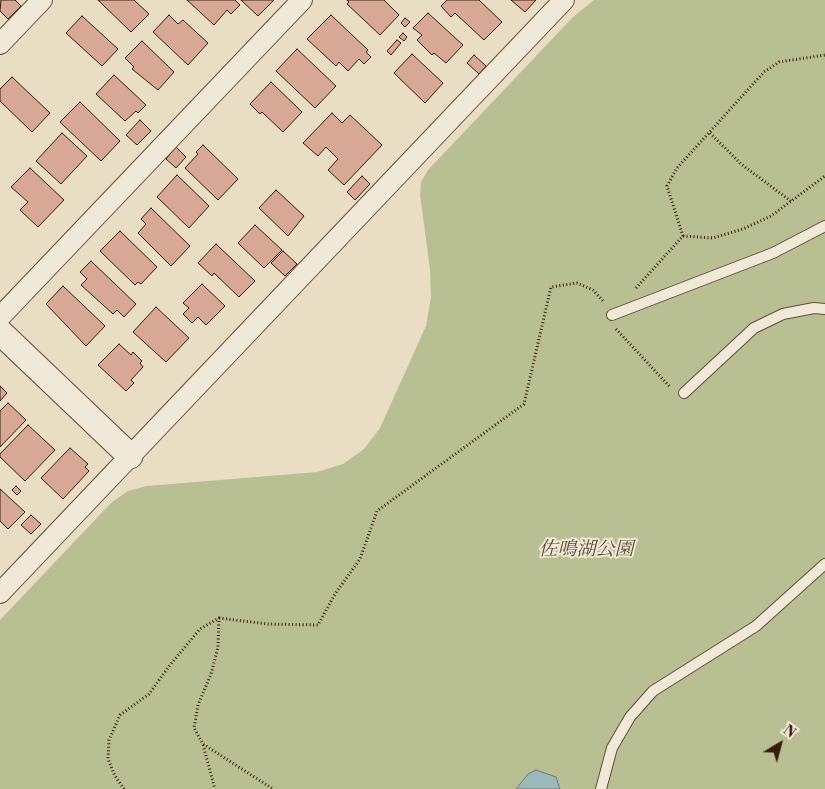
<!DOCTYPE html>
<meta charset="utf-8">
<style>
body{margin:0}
#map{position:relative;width:825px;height:789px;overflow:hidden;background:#e9ddc3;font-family:"Libre Bodoni",serif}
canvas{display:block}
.north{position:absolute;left:755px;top:719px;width:50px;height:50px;-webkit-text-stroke:4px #f1e9d8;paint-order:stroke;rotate:37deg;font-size:14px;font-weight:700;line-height:20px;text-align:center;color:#361c06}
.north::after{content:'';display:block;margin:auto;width:18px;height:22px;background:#361c06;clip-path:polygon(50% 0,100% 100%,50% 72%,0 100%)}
</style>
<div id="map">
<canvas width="825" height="789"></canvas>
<div class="north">N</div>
</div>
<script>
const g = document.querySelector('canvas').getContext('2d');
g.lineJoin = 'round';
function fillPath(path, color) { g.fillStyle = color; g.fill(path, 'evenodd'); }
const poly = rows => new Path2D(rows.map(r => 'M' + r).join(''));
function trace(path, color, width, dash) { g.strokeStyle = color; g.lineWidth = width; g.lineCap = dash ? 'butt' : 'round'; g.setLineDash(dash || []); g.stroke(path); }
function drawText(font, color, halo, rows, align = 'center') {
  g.font = font + ' "Libre Bodoni","Noto Serif JP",serif'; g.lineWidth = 4; g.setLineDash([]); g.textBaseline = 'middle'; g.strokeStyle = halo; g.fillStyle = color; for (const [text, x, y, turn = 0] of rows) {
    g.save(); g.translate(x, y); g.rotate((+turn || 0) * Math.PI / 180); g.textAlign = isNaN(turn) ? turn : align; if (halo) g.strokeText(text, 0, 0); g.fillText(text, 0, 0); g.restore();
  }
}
fillPath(poly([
 [594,0,825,0,825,789,0,789,0,620,111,503,128,491,147,486,317,472,343,464,364,449,380,428,426,326,431,297,430,269,420,195,421,182,428,170,573,17]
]), '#b8c093');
const water = poly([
 [536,770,556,777,560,789,516,789,528,774,536,770]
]);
fillPath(water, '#9ababc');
trace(water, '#727b73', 1);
const building = poly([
 [1,0,15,0,21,6,8,19,0,11,1,0],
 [98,0,134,0,149,14,131,32,98,0],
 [187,0,235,0,240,5,231,14,227,10,214,25,187,0],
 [241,0,274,0,258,16,241,0],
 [347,0,384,0,399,15,380,35,347,4,349,2,347,0],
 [447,0,479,0,502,22,484,40,455,13,451,17,441,6,447,0],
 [511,0,536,0,525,12,511,0],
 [428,13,463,45,446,63,434,53,432,55,417,40,422,35,413,28,428,13],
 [169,15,178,24,183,20,208,43,188,65,153,32,169,15],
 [331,15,368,50,366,52,371,57,364,64,359,59,348,71,339,62,336,66,307,39,331,15],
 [82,16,118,49,102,66,66,33,82,16],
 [405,18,410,22,405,27,401,23,405,18],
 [403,33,407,37,404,41,399,37,403,33],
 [397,40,401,43,391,55,387,51,397,40],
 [142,41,174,72,158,90,132,69,134,67,125,58,142,41],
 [297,49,336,86,315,108,276,71,297,49],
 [412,54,443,83,425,103,394,73,412,54],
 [474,55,486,66,479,74,467,63,474,55],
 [114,75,146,105,138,113,136,111,125,121,96,94,114,75],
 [12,77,50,113,32,132,0,101,0,89,12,77],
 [271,82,302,112,283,132,262,112,260,114,250,104,271,82],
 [80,102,120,141,101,161,60,122,80,102],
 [332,113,342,123,350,115,382,145,344,185,328,170,338,159,326,147,318,156,303,143,332,113],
 [140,120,151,131,137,145,126,135,140,120],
 [62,133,87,156,61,184,36,161,62,133],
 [203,145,238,179,218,200,185,168,198,154,196,152,203,145],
 [176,147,186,157,176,168,166,159,176,147],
 [30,168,64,200,38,227,20,210,28,202,11,187,30,168],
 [177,175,209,206,189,228,157,197,177,175],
 [362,176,370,184,355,200,347,192,362,176],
 [276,190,304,216,288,236,259,208,276,190],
 [151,208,190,246,171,266,138,233,146,224,141,219,151,208],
 [255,225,282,250,264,268,238,243,255,225],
 [120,231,157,267,141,284,138,282,135,285,100,251,120,231],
 [216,244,255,281,239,297,214,273,212,276,198,263,216,244],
 [283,251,297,264,285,276,271,263,283,251],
 [91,261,136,304,124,317,117,310,113,314,81,285,87,279,80,272,91,261],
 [202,284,225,306,206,325,198,317,192,323,183,314,189,308,183,303,202,284],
 [63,286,105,326,86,346,46,304,63,286],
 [156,307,189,338,166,362,133,332,156,307],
 [119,344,131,355,133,352,142,361,140,363,143,367,131,380,134,383,126,391,98,365,119,344],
 [0,386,7,393,0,401,0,386],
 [8,403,26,420,0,447,0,411,8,403],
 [28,425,55,450,25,481,0,457,0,454,28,425],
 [70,448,88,464,85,467,89,471,63,499,41,478,70,448],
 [16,486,21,491,17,495,12,490,16,486],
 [0,489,25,512,8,529,0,521,0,489],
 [31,515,41,524,31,534,21,525,31,515]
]);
fillPath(building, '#d8a897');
trace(building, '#361c06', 1);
const service = poly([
 [612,315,773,253,825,226],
 [684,393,754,328,783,314,814,308,825,309],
 [601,789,612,748,630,717,653,691,756,626,825,564]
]);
const minor = poly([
 [0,44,42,0],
 [0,317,302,0],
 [0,593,564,0]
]);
const tertiary = poly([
 [0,332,130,456]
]);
trace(service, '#634c35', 12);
trace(minor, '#634c35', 22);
trace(tertiary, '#634c35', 27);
trace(poly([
 [710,133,741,164,792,202],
 [683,236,713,238,743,229,771,216,825,176],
 [636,288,683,236,667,186,677,168,764,72,779,62,825,55],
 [616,329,670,387],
 [219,618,268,624,318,625,335,594,360,559,377,511,524,404,551,287,577,283,593,290,603,301],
 [203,745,215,789],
 [124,789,115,776,108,759,109,740,120,715,149,694,170,665,200,629,219,618,218,647,211,674,198,705,194,728,203,744,273,789]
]), '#361c06', 3, [1, 2.5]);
trace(service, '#f1e9d8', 10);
trace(minor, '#f1e9d8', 20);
trace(tertiary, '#f1e9d8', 25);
drawText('italic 19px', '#5d4d30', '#f1e9d8', [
 ["佐鳴湖公園",586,550]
]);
</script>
